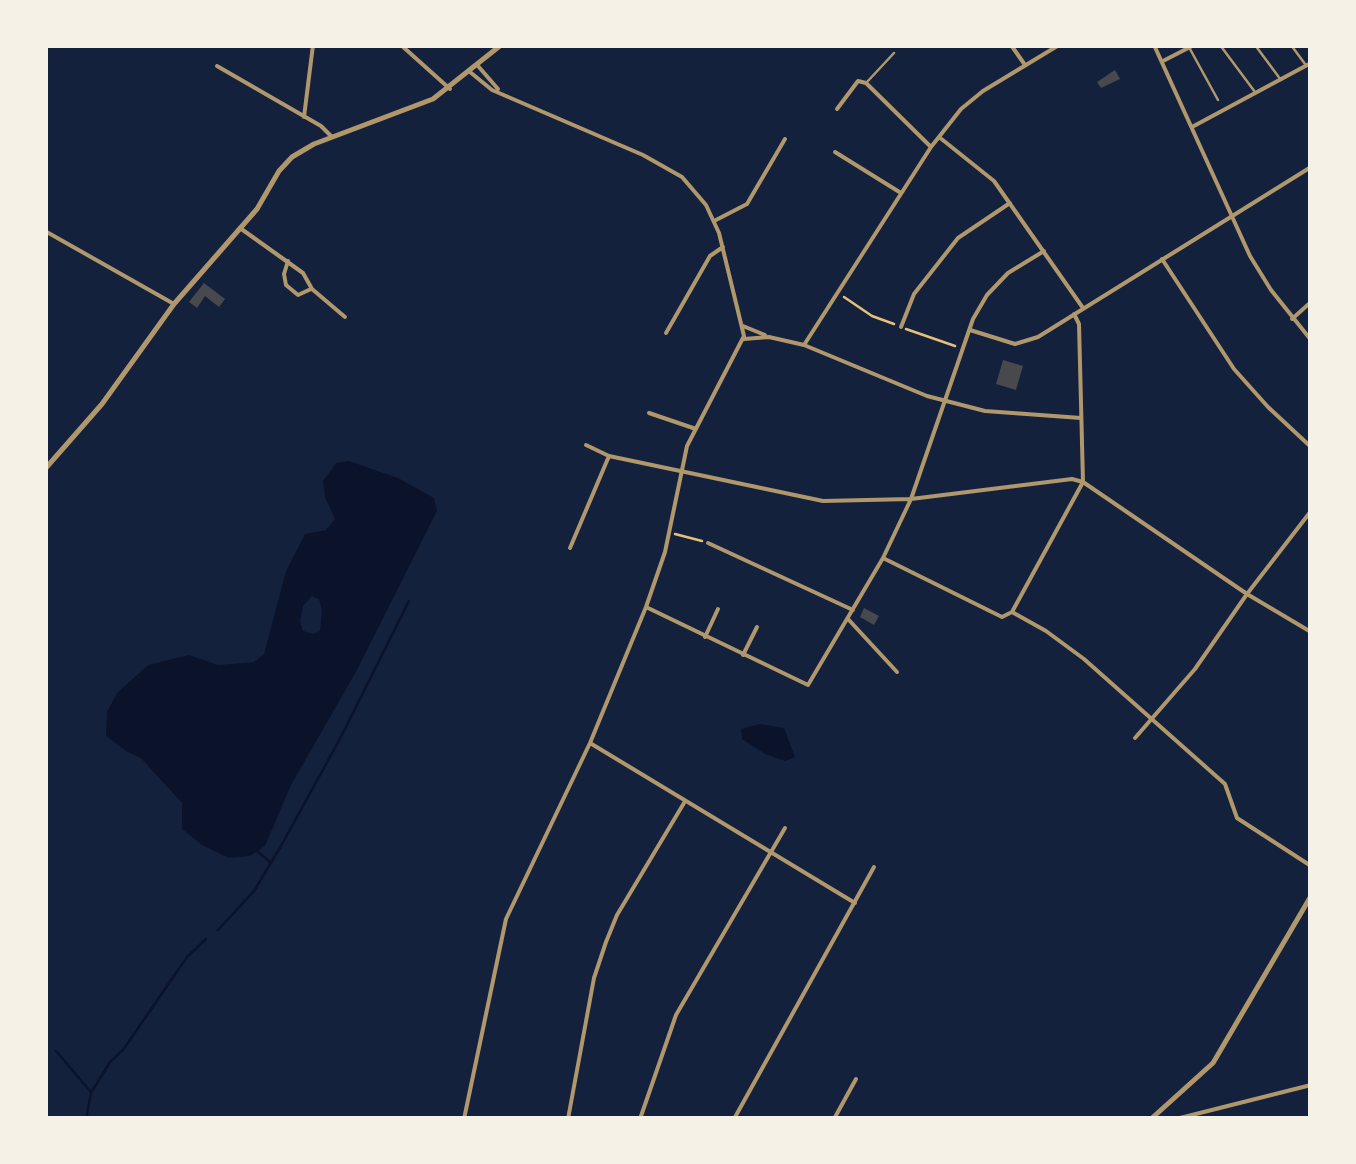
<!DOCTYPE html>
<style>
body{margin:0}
#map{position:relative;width:1356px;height:1164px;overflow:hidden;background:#14213d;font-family:"Archivo Narrow",sans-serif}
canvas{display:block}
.frame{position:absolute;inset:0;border:48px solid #f6f1e7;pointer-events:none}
</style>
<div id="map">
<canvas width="1356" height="1164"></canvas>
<div class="frame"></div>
</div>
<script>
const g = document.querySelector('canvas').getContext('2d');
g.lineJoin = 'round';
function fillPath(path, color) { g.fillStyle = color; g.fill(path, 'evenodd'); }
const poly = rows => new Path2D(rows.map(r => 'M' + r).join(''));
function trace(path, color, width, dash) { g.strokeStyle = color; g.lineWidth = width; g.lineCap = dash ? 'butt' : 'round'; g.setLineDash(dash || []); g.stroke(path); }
fillPath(poly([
 [349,461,398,478,434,498,437,511,357,670,291,785,265,846,250,856,229,858,202,845,182,829,182,803,141,758,126,751,106,736,107,712,117,693,148,665,189,655,218,665,254,662,264,654,286,571,305,534,326,530,335,519,325,497,323,481,336,463],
 [312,596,319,599,322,610,320,631,313,634,303,631,300,621,303,606],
 [760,724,784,728,795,757,785,761,765,754,742,739,741,729]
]), '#0b132b');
trace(poly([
 [257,851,270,862],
 [218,930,254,891,281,846,342,735,409,601],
 [56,1051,90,1091],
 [86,1119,91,1093,110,1062,123,1050,187,957,206,939]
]), '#0b132b', 2.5);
fillPath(poly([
 [1115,70,1120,79,1101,88,1097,82],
 [204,283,225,299,219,307,205,296,197,308,189,302],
 [1003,360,1023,366,1016,390,996,384],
 [864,608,879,616,874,625,860,617]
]), '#48494c');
trace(poly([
 [844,297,872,316,894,324],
 [906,329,955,346],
 [675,534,702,541]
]), '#e5c07b', 2.5);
trace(poly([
 [200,45,201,45],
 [1220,45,1255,92],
 [1255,45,1281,80],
 [1291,45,1305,64],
 [1190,49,1218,100],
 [867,82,894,53]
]), '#b1986c', 2.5);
trace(poly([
 [401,45,450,89],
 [1011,45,1025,65],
 [1154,45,1250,256,1271,290,1311,340],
 [1163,61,1194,45],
 [217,66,321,126,331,136],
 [478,66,498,89],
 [837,109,858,81,866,83,931,147],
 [304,117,313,45],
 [1192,127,1311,63],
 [939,137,994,181,1083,308],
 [835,152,901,193],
 [716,220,747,204,785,139],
 [240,228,303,273,312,289,345,317],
 [45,231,174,304],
 [1162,259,1234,369,1268,407,1311,447],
 [288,261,284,274,286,285,298,295,311,289],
 [1292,319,1311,302],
 [743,326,765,335],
 [901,327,914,294,958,238,1010,203],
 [970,330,1015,344,1038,337,1311,167],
 [666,333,710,256,723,247],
 [744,339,769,337,804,345,927,396,985,411,1081,418],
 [804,345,931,147,961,109,983,91,1059,45],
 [649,413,696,429],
 [586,445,609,456,823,501,911,499,1072,479,1083,482,1247,594,1311,632],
 [708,543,853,610],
 [570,548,609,456],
 [883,558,1002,617,1012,612,1046,631,1084,659,1225,784,1237,818,1311,866],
 [646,607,808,685,883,558,911,499,973,319,987,295,1008,273,1044,251],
 [1012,612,1083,482,1079,324,1074,314],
 [848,619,897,672],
 [705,637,718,609],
 [743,655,757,627],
 [1135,738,1195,669,1247,594,1311,511],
 [590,743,855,903],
 [464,1119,506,919,590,743,646,607,665,552,687,446,744,336,719,233,706,205,682,177,643,155,492,90,470,72],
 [568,1119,594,978,606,942,617,915,684,803],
 [640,1119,676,1015,785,828],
 [734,1119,874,867],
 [834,1119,856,1079],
 [1176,1119,1311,1085]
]), '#b1986c', 4);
trace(poly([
 [45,469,102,404,174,304,257,209,279,171,292,157,314,144,433,99,501,45],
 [1151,1119,1213,1063,1311,896]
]), '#b1986c', 5);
</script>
